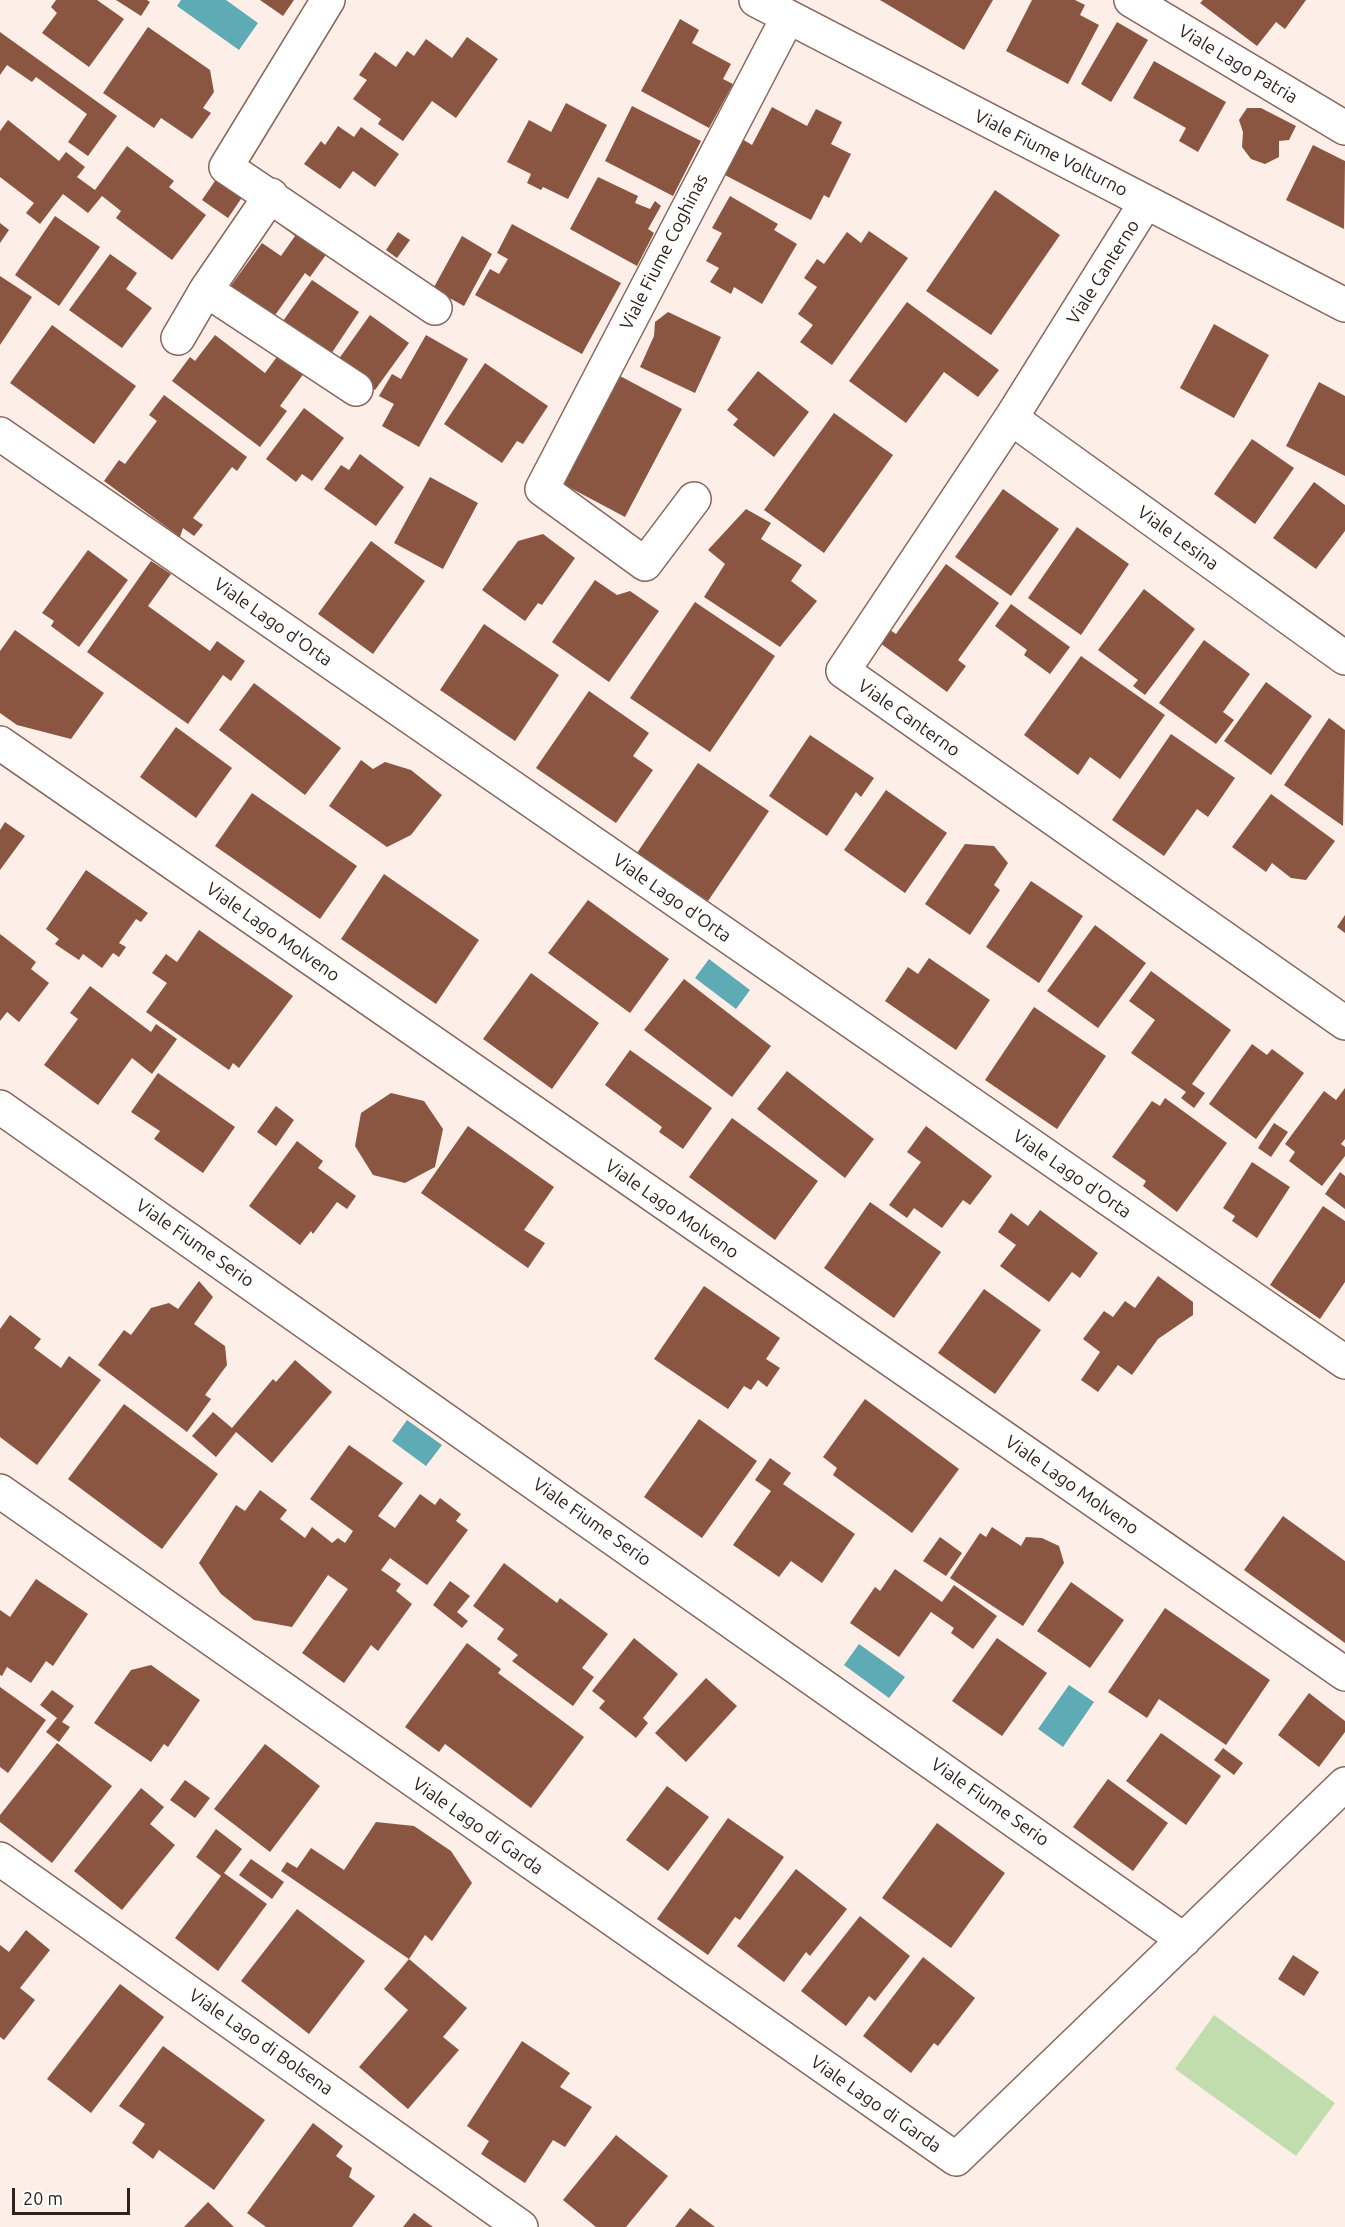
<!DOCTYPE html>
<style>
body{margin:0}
#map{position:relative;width:1345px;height:2227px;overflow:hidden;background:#fdeee8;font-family:Ubuntu,sans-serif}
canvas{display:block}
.scale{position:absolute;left:12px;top:2188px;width:118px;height:27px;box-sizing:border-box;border:3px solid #2f221c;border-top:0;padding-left:8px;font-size:18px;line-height:21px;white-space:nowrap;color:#2f221c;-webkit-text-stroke:4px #fff;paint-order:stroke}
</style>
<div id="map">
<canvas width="1345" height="2227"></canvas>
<div class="scale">20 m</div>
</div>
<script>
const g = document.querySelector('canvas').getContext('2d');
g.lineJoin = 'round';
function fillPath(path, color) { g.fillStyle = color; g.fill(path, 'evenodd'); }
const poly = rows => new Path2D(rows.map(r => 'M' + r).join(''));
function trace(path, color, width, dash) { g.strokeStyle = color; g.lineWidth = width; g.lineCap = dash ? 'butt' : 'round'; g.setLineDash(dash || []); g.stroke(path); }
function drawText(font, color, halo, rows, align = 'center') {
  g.font = font + ' Ubuntu,sans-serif'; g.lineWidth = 6; g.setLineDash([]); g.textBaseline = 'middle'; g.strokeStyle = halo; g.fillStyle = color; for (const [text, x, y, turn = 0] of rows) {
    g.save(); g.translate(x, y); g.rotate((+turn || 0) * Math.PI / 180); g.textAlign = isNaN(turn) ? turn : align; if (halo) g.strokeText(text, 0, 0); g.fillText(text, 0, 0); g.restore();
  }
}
fillPath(poly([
 [1214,2015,1335,2103,1296,2156,1175,2069]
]), '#c1ddae');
fillPath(poly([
 [181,0,226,0,258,23,239,50,177,6],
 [709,959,750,990,736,1009,695,978],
 [407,1420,442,1445,426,1466,392,1441],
 [859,1644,905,1677,889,1698,844,1665],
 [1069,1685,1094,1702,1063,1747,1038,1729]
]), '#5eabb6');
fillPath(poly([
 [56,0,97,0,124,19,89,67,42,33,57,13,51,7],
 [116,0,147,0,150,2,141,16],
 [260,0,294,0,283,16],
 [880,0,993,0,964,50],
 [1032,0,1075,0,1085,5,1080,15,1099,25,1068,84,1006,51],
 [1203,0,1306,0,1285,29,1276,22,1257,46,1200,3],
 [680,19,699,30,692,43,731,64,723,79,733,84,709,128,641,91],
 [1117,22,1148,40,1111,102,1081,84],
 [148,27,210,70,214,92,203,108,211,113,192,139,161,118,154,128,103,93],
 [0,32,117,116,88,156,68,142,87,114,36,77,32,82,7,65,0,75],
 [467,37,498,59,456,118,432,101,403,141,378,124,381,119,353,99,367,80,359,75,375,52,396,67,407,51,414,56,426,39,452,58],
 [1154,61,1226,102,1198,152,1179,141,1186,128,1133,98],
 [566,103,607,125,568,199,543,187,541,190,527,183,531,174,507,162,529,120,551,132],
 [632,106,701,141,673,196,605,161],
 [772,107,807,126,816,109,842,122,831,144,851,154,829,198,824,195,811,220,723,174,742,139,752,145],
 [1247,108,1261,108,1296,126,1289,140,1279,141,1279,157,1265,164,1251,159,1242,147,1243,132,1239,120],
 [8,120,59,161,66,152,85,167,77,177,95,190,127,146,174,181,169,187,206,215,172,260,116,218,121,211,102,196,88,213,63,194,40,224,26,213,34,203,0,177,0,131],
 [338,126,354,137,361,127,399,154,375,187,353,171,340,189,304,164,321,141,325,145],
 [1313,145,1345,161,1344,229,1286,200],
 [598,177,638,196,635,203,650,209,655,201,661,206,648,229,654,233,637,266,570,229],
 [217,178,243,196,228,218,202,200],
 [995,190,1060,235,991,335,926,291],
 [730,196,778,224,774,230,797,244,762,304,734,287,731,294,710,282,719,268,706,261,722,233,712,228],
 [55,216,100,247,59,306,15,275],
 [278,216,328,252,310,277,305,273,273,318,230,287,262,243,281,256,295,236,275,221],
 [0,223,9,230,0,243],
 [512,224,621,283,582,354,475,295,490,269,499,274,508,259,497,253],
 [869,231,908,258,832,365,800,342,813,325,798,314,817,287,804,278,817,259,824,264,847,232,861,243],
 [398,232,410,240,397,258,386,250],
 [462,236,492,254,464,306,433,289],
 [110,254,137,273,126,289,152,308,122,348,69,310],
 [0,276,32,297,0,345],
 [312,280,359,312,331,354,283,321],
 [907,302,999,370,978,397,944,372,906,423,849,381],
 [668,312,721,337,695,393,640,367,654,336,655,322],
 [370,315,409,343,375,390,336,363],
 [1214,324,1269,355,1234,418,1180,388],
 [52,325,136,386,94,444,10,383],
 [215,335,265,373,282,350,307,369,280,406,287,411,260,447,172,381,190,357,195,361],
 [426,335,468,359,419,447,382,426,394,404,379,396,392,374,401,379],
 [485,363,548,406,523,444,517,441,502,463,444,424],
 [758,371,809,412,774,457,733,425,738,419,727,410],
 [620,376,682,409,625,517,563,484],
 [1319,382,1345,396,1345,476,1286,446],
 [164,395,247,457,237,471,232,467,193,518,203,525,194,536,183,528,180,537,104,481,119,460,125,464,157,421,149,415],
 [304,408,344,438,312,481,302,474,296,482,266,459],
 [834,413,893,455,824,553,764,510],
 [1252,439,1294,468,1255,524,1214,494],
 [360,454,404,487,376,526,324,489,341,465,349,470],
 [430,477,478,503,443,569,394,543],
 [1314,482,1345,505,1345,531,1316,569,1273,538],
 [1003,489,1059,529,1011,596,955,557],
 [746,509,771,523,761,539,802,565,791,581,817,601,780,647,704,597,725,564,708,550],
 [1077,527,1129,564,1081,635,1028,598],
 [543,534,575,558,542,605,538,603,525,621,482,590,518,541],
 [371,541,425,581,373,654,318,614],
 [88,550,128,580,79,647,51,626,54,621,42,613],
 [151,561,171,574,148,606,210,651,217,641,245,661,231,681,223,675,188,724,87,652],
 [946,564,999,603,958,660,966,666,947,692,880,643,890,630,896,634],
 [595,580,617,595,630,591,659,611,609,682,552,642],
 [1144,589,1195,629,1145,695,1133,686,1138,680,1098,650],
 [695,602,775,656,710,752,630,698],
 [1011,604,1070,647,1050,674,1024,655,1027,650,995,626],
 [484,624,559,675,515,741,440,690],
 [15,630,104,693,71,739,17,725,0,713,0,651],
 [1204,640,1250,674,1223,712,1234,720,1216,744,1159,703],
 [1081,656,1165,715,1120,779,1090,757,1078,775,1024,735],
 [1266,682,1312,716,1271,775,1224,741],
 [254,683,341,748,305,795,219,730],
 [589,691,649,733,633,756,653,770,616,823,536,768],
 [1329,718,1345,730,1343,826,1284,785],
 [176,727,232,768,196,818,140,777],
 [1171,734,1235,778,1208,817,1197,809,1164,856,1112,820],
 [810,735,874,778,861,797,856,792,827,836,769,796],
 [361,760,373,769,385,762,411,770,442,795,411,835,387,847,329,806],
 [698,763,769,811,708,901,637,853],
 [886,790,947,833,905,893,844,850],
 [252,793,357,866,320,919,215,846],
 [1271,794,1335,841,1306,880,1291,878,1272,863,1266,872,1232,847],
 [5,822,25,836,0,870,0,830],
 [965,844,994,846,1008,863,994,885,1000,890,970,935,925,904],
 [86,870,148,913,141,922,136,919,119,943,126,947,119,957,113,953,102,968,83,954,79,960,55,944,59,939,46,929],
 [384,874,479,940,436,1004,341,939],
 [1031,881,1083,916,1039,983,986,947],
 [588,900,669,959,630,1013,548,953],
 [1345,915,1345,933,1337,927],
 [1095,925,1146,963,1098,1028,1047,991],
 [199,930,293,996,239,1068,233,1063,229,1070,146,1012,167,983,152,973,166,954,177,962],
 [0,934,36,962,31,969,49,983,19,1022,7,1012,0,1021],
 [929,958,990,1000,956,1050,885,1001,908,967,918,974],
 [1151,971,1231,1030,1192,1084,1205,1093,1194,1108,1181,1098,1186,1092,1131,1053,1155,1020,1129,1001],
 [531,973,599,1023,552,1089,483,1039],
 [684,979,771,1046,732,1097,644,1030],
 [90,986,151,1032,156,1024,177,1039,152,1074,132,1058,98,1105,44,1065,78,1019,70,1013],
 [1034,1007,1106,1056,1057,1129,985,1080],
 [1252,1044,1267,1055,1272,1049,1304,1073,1256,1139,1209,1104],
 [630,1050,712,1108,683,1149,659,1132,662,1127,605,1085],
 [787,1071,874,1139,845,1178,757,1109],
 [158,1073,235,1127,203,1173,154,1139,160,1131,131,1112],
 [1345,1088,1345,1139,1341,1144,1345,1147,1345,1156,1322,1186,1289,1161,1295,1152,1285,1144,1324,1091,1336,1100],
 [391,1093,424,1101,443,1129,435,1167,405,1183,373,1175,355,1146,361,1113],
 [1165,1098,1227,1143,1177,1212,1143,1186,1146,1181,1112,1157,1152,1101,1160,1106],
 [276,1106,294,1120,276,1146,257,1132],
 [732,1118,818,1181,775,1240,689,1177],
 [1274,1123,1288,1132,1271,1157,1258,1148],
 [468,1126,554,1187,524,1230,545,1243,528,1268,421,1193],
 [926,1126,992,1176,970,1205,963,1200,942,1228,914,1208,907,1218,889,1205,921,1162,907,1152],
 [297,1141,323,1161,318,1168,356,1196,347,1209,337,1202,313,1234,311,1231,300,1245,249,1206],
 [1252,1162,1290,1187,1257,1238,1232,1221,1235,1216,1223,1208],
 [1340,1172,1345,1176,1345,1209,1325,1194],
 [870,1202,941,1252,894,1318,824,1268],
 [1323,1206,1345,1221,1345,1282,1320,1319,1270,1285],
 [1040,1210,1098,1253,1080,1278,1072,1272,1049,1302,1000,1266,1016,1245,998,1232,1011,1213,1028,1226],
 [1158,1276,1193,1302,1193,1315,1158,1339,1132,1375,1118,1365,1098,1392,1081,1380,1100,1352,1083,1339,1104,1311,1113,1317,1125,1301,1135,1308],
 [199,1281,213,1297,194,1324,225,1346,227,1365,205,1395,211,1399,187,1432,98,1365,124,1330,131,1335,151,1308,169,1303,178,1309],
 [704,1286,780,1338,766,1359,780,1368,767,1387,758,1380,751,1390,744,1386,728,1409,654,1359],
 [984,1289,1041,1330,995,1394,938,1353],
 [10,1315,41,1339,34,1348,61,1368,69,1356,101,1380,37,1465,0,1437,0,1329],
 [295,1360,332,1392,272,1463,236,1432,216,1457,192,1436,213,1412,232,1428,273,1379,276,1382],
 [865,1399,959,1469,912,1533,833,1475,837,1468,823,1457],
 [124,1404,218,1474,162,1549,68,1479],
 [699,1419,757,1461,702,1538,644,1497],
 [349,1445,403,1483,378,1516,395,1528,420,1494,435,1505,440,1498,461,1514,456,1521,468,1530,427,1585,390,1558,381,1570,401,1584,396,1591,412,1604,378,1651,371,1645,344,1683,302,1653,348,1589,328,1575,292,1627,254,1620,221,1594,199,1563,236,1505,245,1511,260,1490,287,1510,280,1519,305,1538,312,1527,332,1543,338,1538,345,1543,353,1531,310,1499],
 [770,1458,791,1473,783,1484,855,1534,822,1583,791,1561,779,1577,733,1545,771,1491,755,1480],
 [1283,1516,1345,1561,1345,1643,1244,1570],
 [992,1527,1021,1546,1026,1537,1042,1538,1059,1546,1064,1563,1023,1626,950,1578,980,1533,986,1537],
 [940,1537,962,1553,946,1576,923,1561],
 [504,1563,557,1603,560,1598,608,1634,582,1668,594,1677,573,1706,512,1661,518,1655,497,1639,504,1629,473,1606],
 [895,1569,942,1602,954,1585,997,1616,973,1649,951,1633,954,1628,931,1612,899,1657,850,1623,875,1587,880,1591],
 [36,1579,88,1614,53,1666,46,1661,31,1683,7,1667,2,1676,0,1675,0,1610,10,1617],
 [450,1581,470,1596,457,1612,468,1621,462,1628,433,1605],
 [1071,1582,1124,1620,1090,1668,1037,1631],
 [1165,1608,1270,1680,1226,1745,1159,1699,1147,1718,1108,1692],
 [634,1638,678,1674,643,1718,648,1723,636,1738,599,1708,605,1701,592,1691],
 [997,1638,1047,1673,1002,1736,952,1701],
 [467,1643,501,1669,498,1673,584,1737,531,1808,445,1744,439,1752,405,1727],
 [151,1665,200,1700,168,1747,164,1744,151,1762,94,1723,131,1670],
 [706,1678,737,1706,686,1762,655,1733],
 [0,1687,46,1720,8,1773,0,1767],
 [52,1690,74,1706,62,1722,70,1727,59,1742,46,1732,57,1718,40,1705],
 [1309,1693,1345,1721,1345,1732,1319,1767,1278,1735],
 [1161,1733,1221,1776,1186,1825,1126,1781],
 [57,1743,112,1786,52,1863,0,1822,0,1815],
 [265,1744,320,1786,270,1852,214,1809],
 [1223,1748,1243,1763,1234,1775,1214,1760],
 [1108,1779,1168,1823,1133,1871,1073,1827],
 [185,1780,210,1798,195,1818,170,1800],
 [667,1786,709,1817,668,1871,626,1840],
 [141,1788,164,1807,150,1824,175,1845,122,1910,74,1871],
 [728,1818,784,1857,740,1920,735,1917,708,1955,657,1919],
 [376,1822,414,1826,451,1851,472,1883,432,1941,425,1935,409,1959,281,1871,287,1862,297,1868,311,1848,344,1870],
 [937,1823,1005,1873,951,1948,882,1898],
 [216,1829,242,1849,224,1873,267,1904,218,1971,175,1938,221,1876,196,1857],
 [251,1859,284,1882,272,1899,239,1875],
 [796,1869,847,1909,810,1956,806,1952,784,1982,737,1946],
 [297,1909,365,1961,309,2034,241,1981],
 [860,1916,910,1956,875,2001,869,1996,846,2026,801,1991],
 [26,1930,50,1950,20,1988,35,2000,4,2040,0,2037,0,1945,9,1952],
 [1293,1955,1319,1972,1304,1996,1278,1979],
 [923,1957,975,1998,938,2046,934,2043,911,2073,863,2036],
 [409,1959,467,2008,443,2037,459,2050,408,2109,359,2067,408,2010,384,1989],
 [120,1984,164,2017,91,2113,47,2079],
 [522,2041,570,2073,560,2087,592,2107,565,2147,553,2140,525,2183,481,2154,489,2141,467,2126],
 [163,2046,265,2120,214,2190,159,2150,153,2159,132,2143,145,2124,119,2106],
 [313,2123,343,2146,336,2156,352,2168,349,2177,375,2196,352,2227,266,2227,247,2213],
 [616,2135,668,2176,626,2227,596,2227,563,2200],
 [208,2202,234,2227,184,2227],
 [690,2208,715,2227,675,2227],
 [414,2213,433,2227,403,2227]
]), '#8a5541');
const minor = poly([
 [328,0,226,167,435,308],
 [756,0,1345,305],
 [1131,0,1345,128],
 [1146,202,1011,418,843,671,1345,1023],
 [206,290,356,389],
 [178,338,206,290,271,195],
 [1011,418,1345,658],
 [0,434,1345,1362],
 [694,499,645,564,542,489,788,17],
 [0,743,1345,1674],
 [0,1107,1184,1940],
 [0,1491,956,2159,1345,1784],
 [0,1859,521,2227]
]);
trace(minor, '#876659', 36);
trace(minor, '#fff', 33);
drawText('18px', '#2f221c', '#fff', [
 ["Viale Lago Patria",1238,64,31],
 ["Viale Fiume Volturno",1051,153,27],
 ["Viale Fiume Coghinas",664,252,-63],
 ["Viale Canterno",1103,272,-58],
 ["Viale Lesina",1178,538,36],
 ["Viale Lago d'Orta",273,622,35],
 ["Viale Canterno",909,718,35],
 ["Viale Lago d'Orta",672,898,35],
 ["Viale Lago Molveno",273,932,35],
 ["Viale Lago d'Orta",1072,1174,35],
 ["Viale Lago Molveno",672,1209,35],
 ["Viale Fiume Serio",195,1243,35],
 ["Viale Lago Molveno",1072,1485,35],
 ["Viale Fiume Serio",592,1522,35],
 ["Viale Fiume Serio",990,1802,35],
 ["Viale Lago di Garda",478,1826,35],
 ["Viale Lago di Bolsena",261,2042,35],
 ["Viale Lago di Garda",876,2104,35]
]);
</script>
